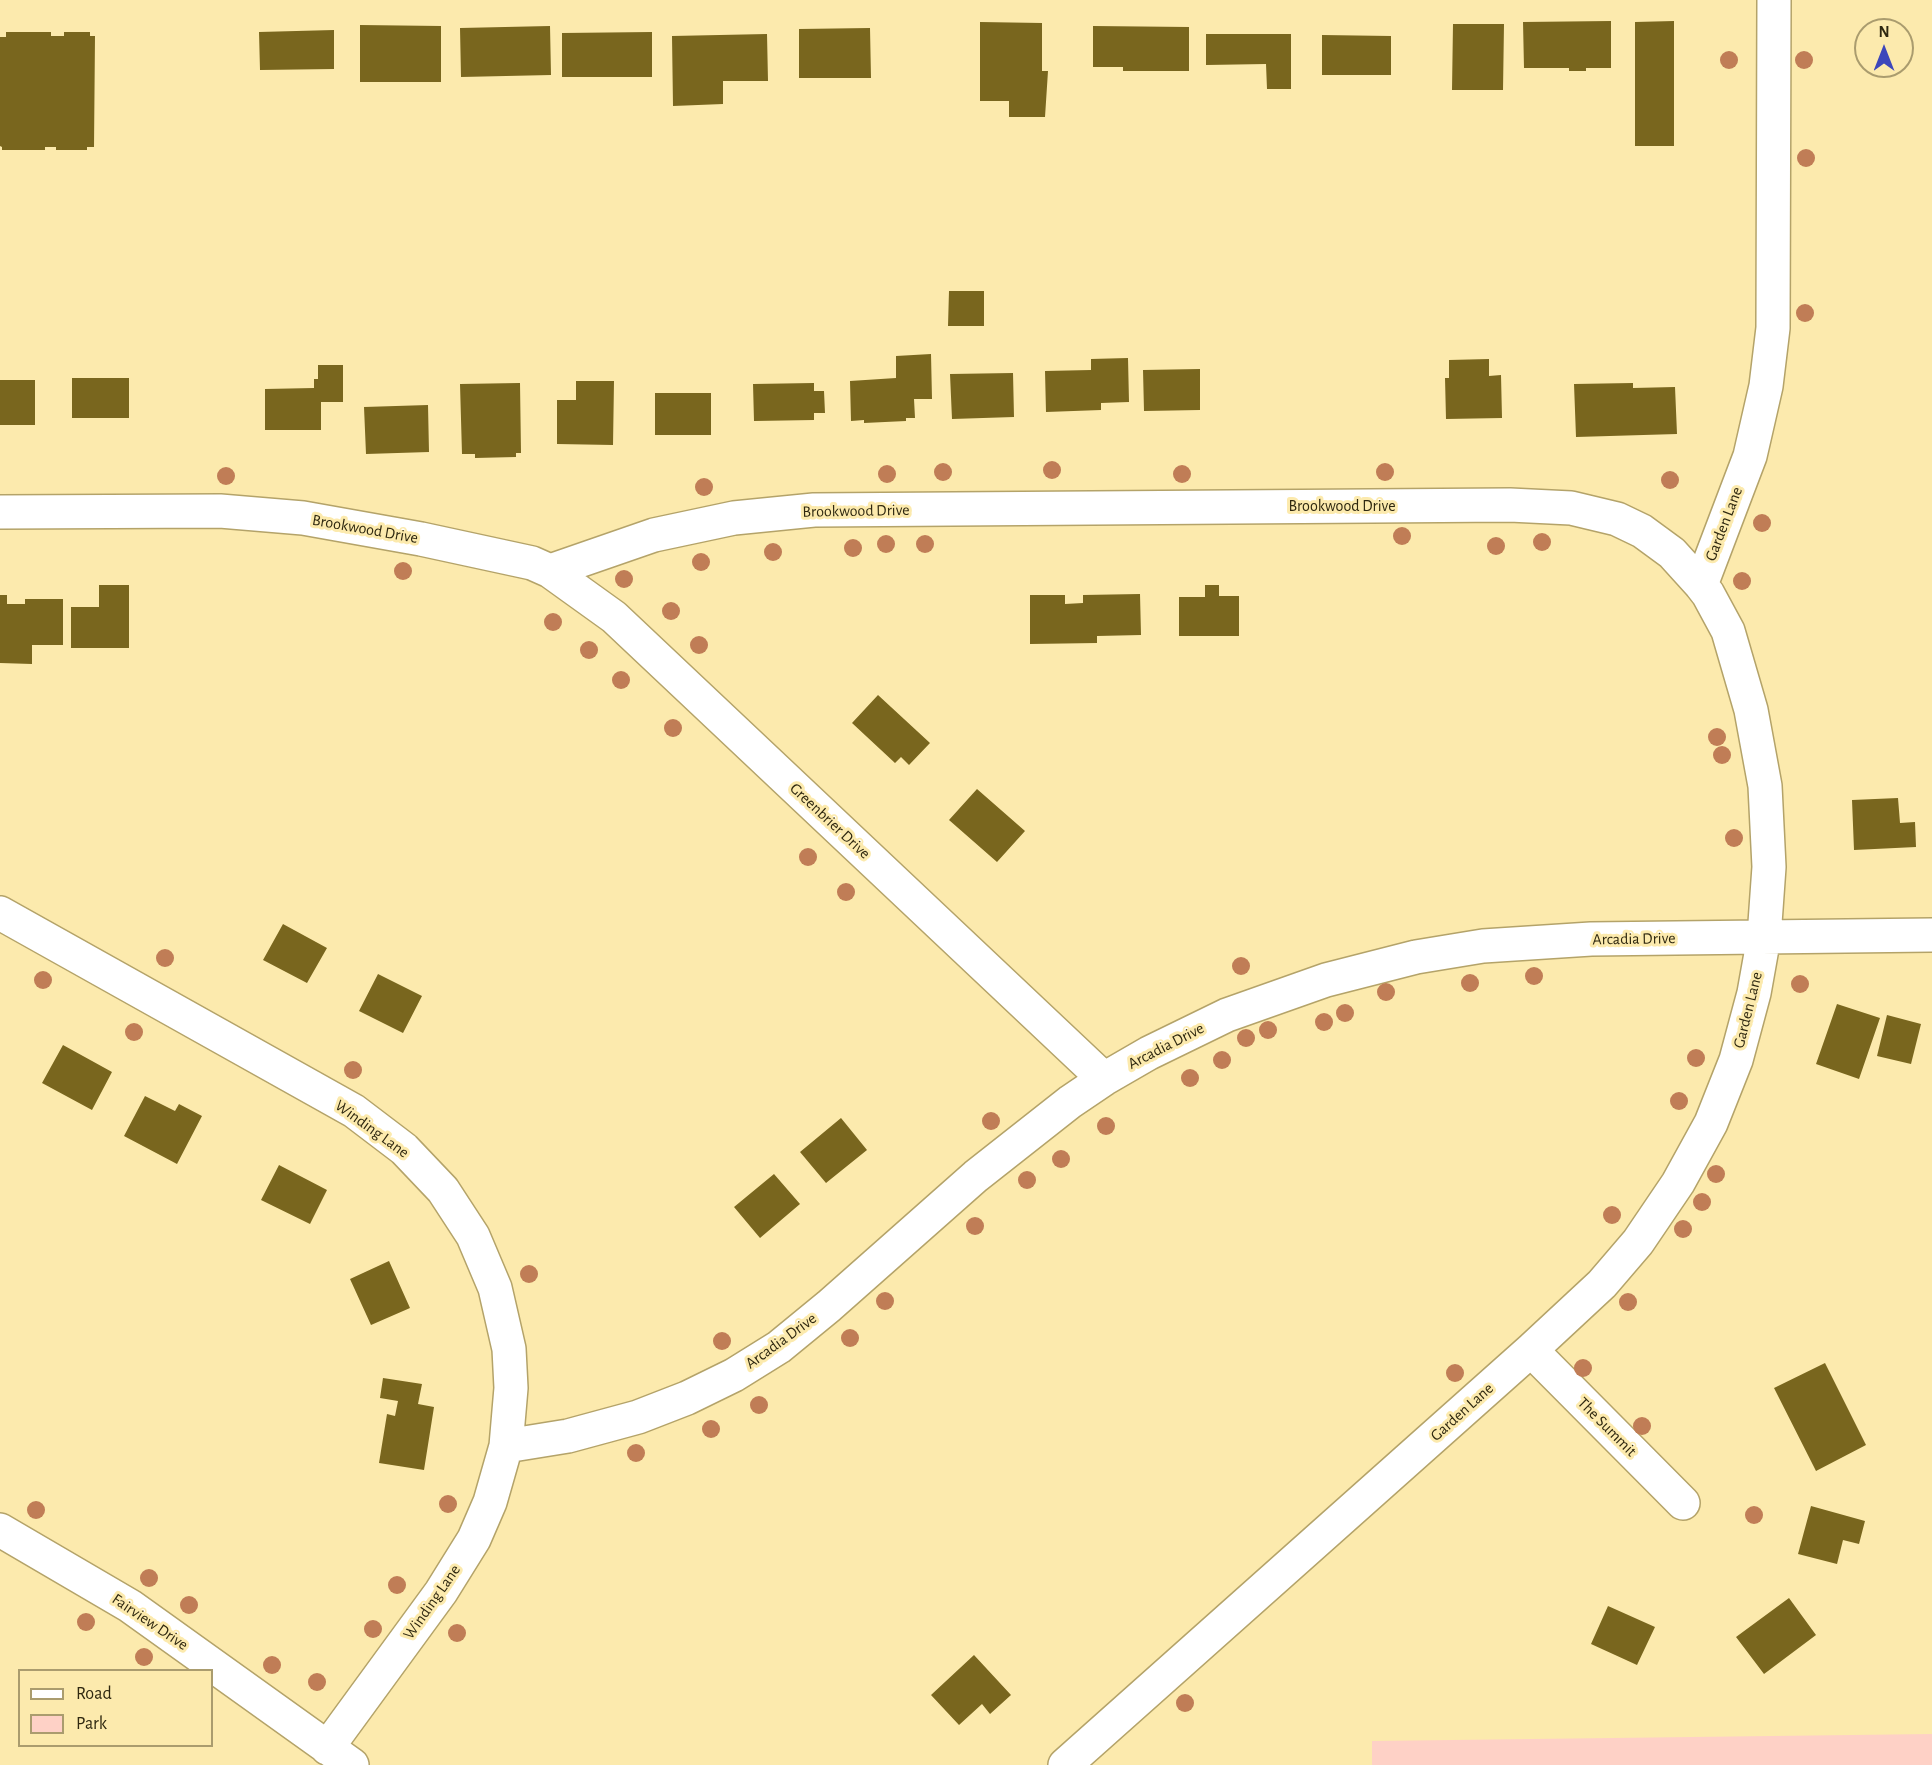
<!DOCTYPE html>
<style>
body{margin:0}
#map{position:relative;width:1932px;height:1765px;overflow:hidden;background:#fceaad;font-family:"Alegreya Sans",sans-serif}
canvas{display:block}
.legend{position:absolute;left:18px;top:1669px;width:195px;height:78px;box-sizing:border-box;background:#fceaad;border:2px solid #aa9c6e;margin:0;padding:8px 10px;list-style:none;font-size:18px;color:#2f2810}
.legend li{display:flex;align-items:center;gap:12px;height:30px}
.legend b{width:30px;border:2px solid #aa9c6e}
.north{position:absolute;left:1854px;top:18px;width:60px;height:60px;box-sizing:border-box;background:#fceaad;border:2px solid #aa9c6e;border-radius:50%;rotate:0deg;font-size:16px;font-weight:700;line-height:24px;text-align:center;color:#2f2810}
.north::after{content:'';display:block;margin:auto;width:21px;height:27px;background:#3d47bb;clip-path:polygon(50% 0,100% 100%,50% 72%,0 100%)}
</style>
<div id="map">
<canvas width="1932" height="1765"></canvas>
<ul class="legend">
<li><b style="height:8px;background:#fff"></b>Road</li>
<li><b style="height:16px;background:#fed1c6"></b>Park</li>
</ul>
<div class="north">N</div>
</div>
<script>
const g = document.querySelector('canvas').getContext('2d');
g.lineJoin = 'round';
function fillPath(path, color) { g.fillStyle = color; g.fill(path, 'evenodd'); }
const poly = rows => new Path2D(rows.map(r => 'M' + r).join(''));
function trace(path, color, width, dash) { g.strokeStyle = color; g.lineWidth = width; g.lineCap = dash ? 'butt' : 'round'; g.setLineDash(dash || []); g.stroke(path); }
function drawText(font, color, halo, rows, align = 'center') {
  g.font = font + ' "Alegreya Sans",sans-serif'; g.lineWidth = 6; g.setLineDash([]); g.textBaseline = 'middle'; g.strokeStyle = halo; g.fillStyle = color; for (const [text, x, y, turn = 0] of rows) {
    g.save(); g.translate(x, y); g.rotate((+turn || 0) * Math.PI / 180); g.textAlign = isNaN(turn) ? turn : align; if (halo) g.strokeText(text, 0, 0); g.fillText(text, 0, 0); g.restore();
  }
}
fillPath(poly([
 [1932,1734,1932,1765,1372,1765,1372,1741]
]), '#fed1c6');
fillPath(poly([
 [1611,21,1611,68,1586,68,1586,71,1569,71,1569,68,1524,68,1523,22],
 [1674,21,1674,146,1635,146,1635,22],
 [980,22,1042,23,1042,71,1048,71,1045,117,1009,117,1009,101,980,101],
 [1453,24,1504,24,1503,90,1452,90],
 [360,25,441,26,441,82,360,82],
 [550,26,551,75,461,77,460,28],
 [1093,26,1189,27,1189,71,1123,71,1123,67,1093,67],
 [870,28,871,78,799,78,799,29],
 [334,30,334,69,260,70,259,32],
 [6,32,51,32,51,36,64,36,64,32,90,32,90,36,95,36,94,147,87,147,87,150,56,150,56,147,45,147,45,150,2,150,2,147,0,146,0,37,6,37],
 [652,32,652,77,562,77,562,33],
 [767,34,768,81,723,81,723,104,673,106,672,36],
 [1206,34,1291,34,1291,89,1267,89,1266,64,1206,65],
 [1322,35,1391,36,1391,75,1322,75],
 [949,291,984,291,984,326,948,326],
 [931,354,932,399,914,399,915,418,906,418,906,421,864,423,864,420,851,421,850,381,896,378,896,356],
 [1128,358,1129,402,1101,403,1101,410,1046,412,1045,371,1091,370,1091,359],
 [1489,359,1489,376,1501,375,1502,418,1446,419,1445,378,1449,378,1449,360],
 [318,365,343,365,343,402,321,402,321,430,265,430,265,389,314,388,314,379,318,379],
 [1200,369,1200,410,1144,411,1143,370],
 [1013,373,1014,417,952,419,950,374],
 [72,378,129,378,129,418,72,418],
 [0,380,35,380,35,425,0,425],
 [576,381,614,381,613,445,557,444,557,400,576,400],
 [520,383,521,453,516,453,516,457,475,458,475,454,462,454,460,384],
 [814,383,814,391,824,391,825,413,814,413,814,420,754,421,753,384],
 [1633,383,1633,388,1675,387,1677,434,1576,437,1574,384],
 [655,393,711,393,711,435,655,435],
 [428,405,429,452,366,454,364,407],
 [99,585,129,585,129,648,71,648,71,607,99,607],
 [1205,585,1219,585,1219,596,1239,596,1239,636,1179,636,1179,597,1205,597],
 [1140,594,1141,635,1097,636,1097,643,1030,644,1030,595,1065,595,1065,604,1083,603,1083,595],
 [0,595,7,595,7,604,25,604,25,599,63,599,63,645,32,645,32,664,0,663],
 [878,695,930,743,909,765,901,757,895,763,852,723],
 [977,789,1025,831,997,862,949,820],
 [1898,798,1900,823,1915,822,1916,847,1854,850,1852,800],
 [283,924,327,948,307,983,263,960],
 [378,974,422,996,403,1033,359,1011],
 [1837,1004,1880,1018,1859,1079,1816,1064],
 [1887,1015,1921,1024,1911,1064,1877,1056],
 [63,1045,112,1072,92,1110,42,1083],
 [145,1096,175,1111,179,1104,202,1116,177,1164,124,1136],
 [841,1118,867,1150,826,1183,800,1152],
 [279,1165,327,1190,310,1224,261,1200],
 [774,1174,800,1204,760,1238,734,1207],
 [389,1261,410,1308,371,1325,350,1279],
 [1825,1363,1866,1445,1816,1471,1774,1388],
 [383,1378,422,1384,418,1404,434,1407,424,1470,379,1463,387,1414,395,1416,398,1401,380,1398],
 [1811,1506,1865,1521,1859,1544,1843,1540,1837,1564,1798,1554],
 [1789,1598,1816,1635,1764,1674,1736,1637],
 [1608,1606,1655,1627,1637,1665,1591,1644],
 [974,1655,1011,1695,990,1714,982,1704,959,1725,931,1695]
]), '#79661e');
const minor = poly([
 [0,512,220,511,303,518,421,539,532,563,550,571,654,535,734,518,814,510,1510,505,1571,508,1617,519,1642,531,1672,553,1701,585,1708,594,1728,631,1751,710,1765,786,1769,867,1764,937,1754,993,1736,1060,1711,1123,1678,1183,1638,1242,1602,1284,1531,1350,1065,1765],
 [550,571,614,617,1104,1079],
 [1701,585,1750,456,1766,386,1773,328,1774,0],
 [0,913,354,1111,404,1149,443,1190,473,1236,495,1288,509,1349,511,1388,506,1446,490,1502,474,1539,441,1592,327,1748],
 [1531,1350,1683,1503],
 [506,1446,568,1436,638,1417,687,1398,734,1375,779,1347,829,1306,976,1176,1070,1102,1104,1079,1149,1053,1227,1015,1326,980,1416,957,1483,946,1591,939,1932,935],
 [0,1530,130,1606,352,1765]
]);
trace(minor, '#b4a369', 36);
trace(minor, '#fff', 33);
g.fillStyle = '#c07d56';
for (const [x, y] of [
 [1729,60],
 [1804,60],
 [1806,158],
 [1805,313],
 [1052,470],
 [943,472],
 [1385,472],
 [887,474],
 [1182,474],
 [226,476],
 [1670,480],
 [704,487],
 [1762,523],
 [1402,536],
 [1542,542],
 [886,544],
 [925,544],
 [1496,546],
 [853,548],
 [773,552],
 [701,562],
 [403,571],
 [624,579],
 [1742,581],
 [671,611],
 [553,622],
 [699,645],
 [589,650],
 [621,680],
 [673,728],
 [1717,737],
 [1722,755],
 [1734,838],
 [808,857],
 [846,892],
 [165,958],
 [1241,966],
 [1534,976],
 [43,980],
 [1470,983],
 [1800,984],
 [1386,992],
 [1345,1013],
 [1324,1022],
 [1268,1030],
 [134,1032],
 [1246,1038],
 [1696,1058],
 [1222,1060],
 [353,1070],
 [1190,1078],
 [1679,1101],
 [991,1121],
 [1106,1126],
 [1061,1159],
 [1716,1174],
 [1027,1180],
 [1702,1202],
 [1612,1215],
 [975,1226],
 [1683,1229],
 [529,1274],
 [885,1301],
 [1628,1302],
 [850,1338],
 [722,1341],
 [1583,1368],
 [1455,1373],
 [759,1405],
 [1642,1426],
 [711,1429],
 [636,1453],
 [448,1504],
 [36,1510],
 [1754,1515],
 [149,1578],
 [397,1585],
 [189,1605],
 [86,1622],
 [373,1629],
 [457,1633],
 [144,1657],
 [272,1665],
 [317,1682],
 [1185,1703]
]) { g.beginPath(); g.arc(x, y, 9, 0, 2 * Math.PI); g.fill(); }
drawText('16px', '#2f2810', '#fceaad', [
 ["Brookwood Drive",1342,506],
 ["Brookwood Drive",856,511,-1],
 ["Garden Lane",1724,524,-69],
 ["Brookwood Drive",365,529,10],
 ["Greenbrier Drive",830,821,43],
 ["Arcadia Drive",1634,939,-1],
 ["Garden Lane",1748,1010,-76],
 ["Arcadia Drive",1166,1046,-27],
 ["Winding Lane",372,1129,36],
 ["Arcadia Drive",781,1341,-36],
 ["Garden Lane",1462,1412,-42],
 ["The Summit",1607,1427,45],
 ["Winding Lane",432,1602,-55],
 ["Fairview Drive",150,1622,34]
]);
</script>
